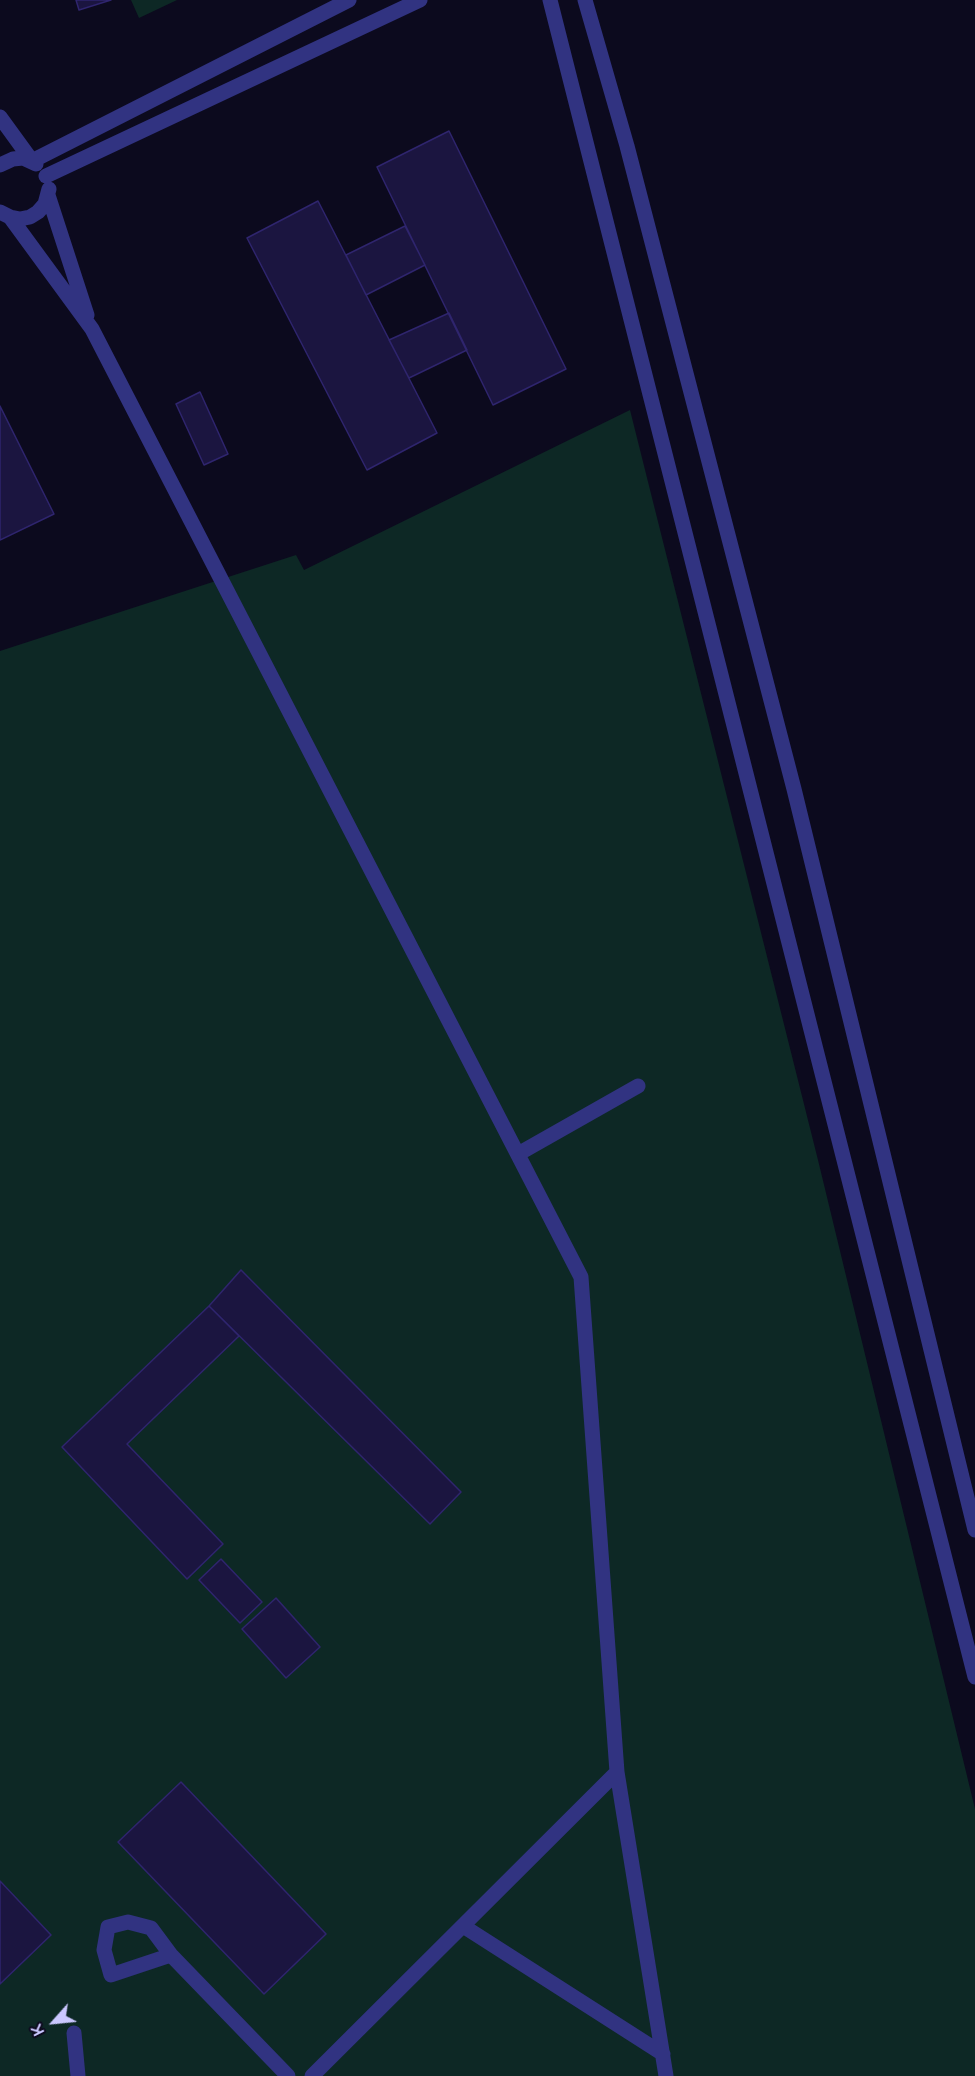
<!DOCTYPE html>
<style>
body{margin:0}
#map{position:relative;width:975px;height:2076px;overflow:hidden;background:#0c0a1e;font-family:"Varela Round",sans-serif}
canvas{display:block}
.north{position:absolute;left:24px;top:1992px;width:60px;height:60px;-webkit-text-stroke:4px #0c0a1e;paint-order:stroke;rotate:243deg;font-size:16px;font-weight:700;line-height:24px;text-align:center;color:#cac7ff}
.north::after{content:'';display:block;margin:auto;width:21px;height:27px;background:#cac7ff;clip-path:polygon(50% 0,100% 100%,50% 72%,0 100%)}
</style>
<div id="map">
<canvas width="975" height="2076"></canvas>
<div class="north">K</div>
</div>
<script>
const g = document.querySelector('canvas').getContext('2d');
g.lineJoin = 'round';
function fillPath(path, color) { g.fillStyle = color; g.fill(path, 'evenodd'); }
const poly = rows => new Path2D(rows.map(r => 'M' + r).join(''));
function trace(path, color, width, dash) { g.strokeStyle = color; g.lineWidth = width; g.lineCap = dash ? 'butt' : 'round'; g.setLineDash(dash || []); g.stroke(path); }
fillPath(poly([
 [131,0,177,0,139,18],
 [630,410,818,1160,975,1809,975,2076,0,2076,0,651,296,555,304,570]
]), '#0d2825');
const building = poly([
 [76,0,111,0,79,10,76,0],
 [449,131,566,369,493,405,377,167,449,131],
 [318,201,437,433,367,470,247,238,318,201],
 [405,226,425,265,366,295,346,255,405,226],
 [449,313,467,350,409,378,389,340,449,313],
 [200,392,228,454,204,465,176,404,200,392],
 [0,406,54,514,0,540,0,406],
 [241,1270,461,1492,430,1524,209,1306,241,1270],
 [209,1306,239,1336,127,1444,223,1544,187,1579,62,1447,209,1306],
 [221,1559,262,1602,240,1623,199,1580,221,1559],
 [276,1598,320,1647,286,1678,242,1629,276,1598],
 [181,1782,326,1934,264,1994,118,1842,181,1782],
 [0,1881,51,1935,0,1984,0,1881]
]);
fillPath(building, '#1b1540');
trace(building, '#2f256e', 1.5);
trace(poly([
 [550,0,975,1677],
 [585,0,627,146,794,789,975,1530],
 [0,117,32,161,349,0],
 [0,165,13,159,23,158,36,164],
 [46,176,420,0],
 [48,195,87,315],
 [0,212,10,217,20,219,30,217,38,212,45,204,49,189],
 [10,217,92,329,581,1277,617,1772,666,2076],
 [518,1154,638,1086],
 [463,1926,663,2054],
 [171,1955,111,1975,104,1950,108,1927,128,1922,151,1928,171,1955,288,2076],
 [74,2033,78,2076],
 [312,2076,617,1772]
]), '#313381', 15);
</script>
